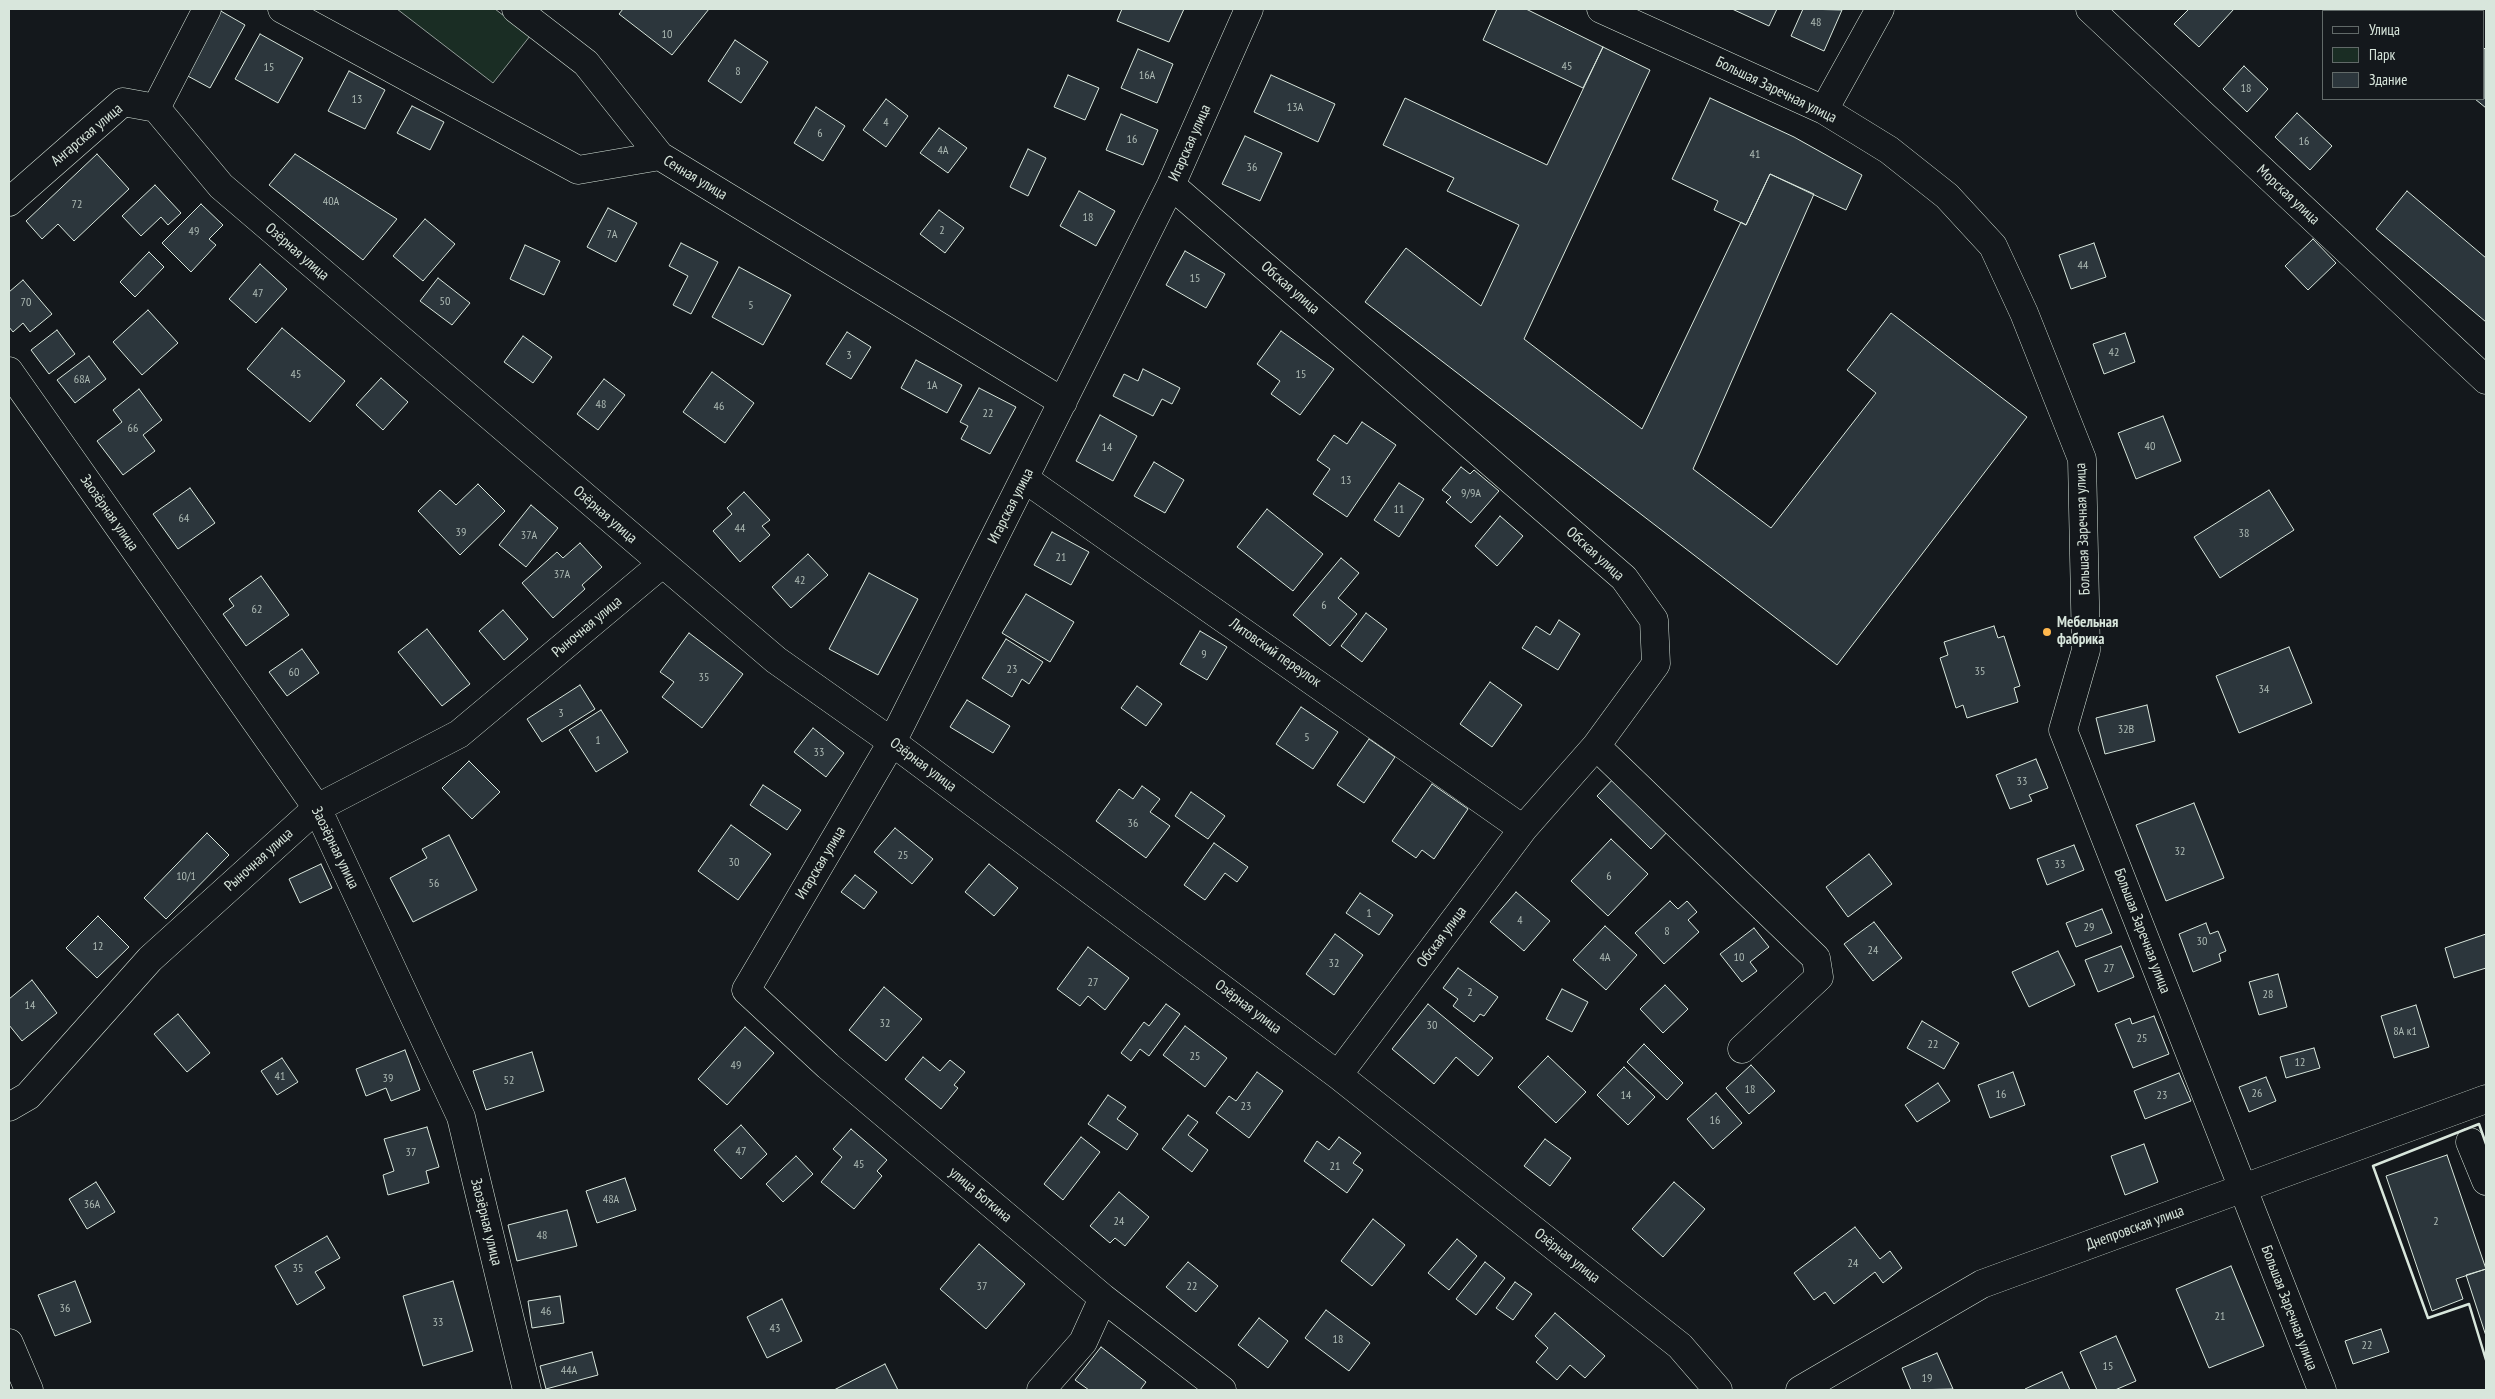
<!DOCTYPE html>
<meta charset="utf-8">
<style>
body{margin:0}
#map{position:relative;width:2495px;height:1399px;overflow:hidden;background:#14181c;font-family:"PT Sans Narrow",sans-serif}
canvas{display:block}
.frame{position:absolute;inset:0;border:10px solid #d8e6dc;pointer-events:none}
.legend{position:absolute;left:2322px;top:10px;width:162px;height:90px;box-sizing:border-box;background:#14181c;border:1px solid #626a69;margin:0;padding:6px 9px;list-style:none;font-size:15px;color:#d8e6dc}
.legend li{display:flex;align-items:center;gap:10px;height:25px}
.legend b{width:25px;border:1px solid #626a69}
</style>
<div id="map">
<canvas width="2495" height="1399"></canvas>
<div class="frame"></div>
<ul class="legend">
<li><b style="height:6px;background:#14181c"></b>Улица</li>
<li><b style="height:14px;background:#1a2d24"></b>Парк</li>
<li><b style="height:14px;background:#2c363c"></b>Здание</li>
</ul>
</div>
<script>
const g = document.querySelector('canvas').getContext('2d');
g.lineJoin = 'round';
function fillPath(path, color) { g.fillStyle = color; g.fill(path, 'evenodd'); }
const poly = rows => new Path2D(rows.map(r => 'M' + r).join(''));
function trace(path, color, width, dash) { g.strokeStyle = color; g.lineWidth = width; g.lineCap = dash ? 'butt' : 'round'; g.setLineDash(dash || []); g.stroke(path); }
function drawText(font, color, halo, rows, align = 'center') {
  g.font = font + ' "PT Sans Narrow",sans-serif'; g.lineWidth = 4; g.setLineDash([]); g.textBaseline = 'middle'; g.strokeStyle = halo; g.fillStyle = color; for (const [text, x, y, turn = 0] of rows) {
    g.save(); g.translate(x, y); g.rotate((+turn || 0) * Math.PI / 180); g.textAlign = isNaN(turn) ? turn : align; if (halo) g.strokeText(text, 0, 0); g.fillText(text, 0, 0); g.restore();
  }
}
const green = poly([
 [397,9,495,9,530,36,493,83,397,9]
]);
fillPath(green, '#1a2d24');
trace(green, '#939e99', 1);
const building = poly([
 [623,9,709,9,672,55,619,14,623,9],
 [1122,9,1184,9,1169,42,1117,21,1122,9],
 [1497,9,1526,9,1603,47,1583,88,1483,40,1497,9],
 [1732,9,1777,9,1769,26,1732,9],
 [1803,9,1842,10,1824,51,1791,36,1803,9],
 [2189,9,2234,9,2199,47,2174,24,2189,9],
 [219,10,245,25,210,88,184,74,219,10],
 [260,34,303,58,278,103,235,79,260,34],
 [735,40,768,62,741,103,708,81,735,40],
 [1603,47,1650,70,1524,339,1642,429,1741,222,1746,225,1770,174,1814,194,1693,469,1771,528,1876,393,1847,370,1891,313,2027,417,1837,665,1365,302,1406,248,1481,306,1519,225,1447,191,1454,178,1383,145,1405,98,1547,165,1603,47],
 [2486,47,2486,108,2475,99,2484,99,2484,49,2486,47],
 [1138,49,1173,64,1157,103,1121,88,1138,49],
 [2244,66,2268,89,2247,112,2223,89,2244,66],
 [349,71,385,90,365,129,328,111,349,71],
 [1068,75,1099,88,1085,120,1054,107,1068,75],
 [1271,75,1335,104,1318,142,1254,112,1271,75],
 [1710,98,1794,137,1862,175,1846,210,1770,174,1746,225,1714,210,1718,201,1672,179,1710,98],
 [886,99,908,116,886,147,863,130,886,99],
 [412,106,444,122,430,150,397,133,412,106],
 [816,107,845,126,823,161,794,143,816,107],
 [2297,113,2332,146,2310,170,2275,137,2297,113],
 [1121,114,1158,130,1143,165,1106,150,1121,114],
 [939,128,967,148,948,173,920,153,939,128],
 [1245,136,1282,153,1260,201,1222,184,1245,136],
 [1028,149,1046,158,1028,196,1010,187,1028,149],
 [97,154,129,189,74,241,58,224,42,239,26,221,97,154],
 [295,154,397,219,363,260,269,185,295,154],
 [155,185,181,213,168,225,161,217,141,236,122,216,155,185],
 [1079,191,1115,211,1096,246,1060,226,1079,191],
 [2407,191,2486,258,2486,322,2376,229,2407,191],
 [201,204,223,225,209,239,216,245,191,272,162,243,201,204],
 [608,208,637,223,616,262,587,247,608,208],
 [939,210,964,228,945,253,920,234,939,210],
 [425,219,455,244,423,281,393,256,425,219],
 [2313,239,2336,263,2308,290,2285,266,2313,239],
 [681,243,718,262,691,314,673,305,688,276,669,266,681,243],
 [2094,243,2106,277,2071,289,2059,255,2094,243],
 [525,245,560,261,544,295,510,279,525,245],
 [1185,251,1225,274,1206,308,1166,285,1185,251],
 [149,252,164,267,135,297,120,282,149,252],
 [260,264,287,289,256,323,229,299,260,264],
 [739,267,791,295,763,345,712,317,739,267],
 [438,278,470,303,452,325,420,301,438,278],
 [23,280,52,314,30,332,23,323,13,332,9,327,9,292,23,280],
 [148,310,178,343,142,375,113,342,148,310],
 [282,328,345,381,310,422,247,369,282,328],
 [57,330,75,354,49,374,31,350,57,330],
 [1281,331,1334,369,1300,415,1271,394,1280,381,1257,364,1281,331],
 [847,332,871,347,851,379,826,364,847,332],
 [2125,333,2135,362,2104,374,2093,344,2125,333],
 [523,336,552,357,533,383,504,362,523,336],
 [89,356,106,379,75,403,57,380,89,356],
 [916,360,962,385,947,413,901,388,916,360],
 [1143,369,1180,388,1172,404,1162,399,1153,416,1113,396,1124,374,1138,381,1143,369],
 [712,372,754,403,725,443,683,412,712,372],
 [381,378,408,402,383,430,356,405,381,378],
 [604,379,625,395,598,430,577,414,604,379],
 [979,388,1016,407,990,454,961,439,968,426,960,422,979,388],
 [139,389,162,420,143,435,155,451,123,475,97,441,122,422,113,410,139,389],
 [1100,415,1137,436,1113,481,1076,461,1100,415],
 [2163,416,2181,461,2136,479,2118,433,2163,416],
 [1362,422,1396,445,1347,517,1313,494,1330,469,1317,460,1334,435,1347,444,1362,422],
 [1154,462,1184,480,1165,513,1134,496,1154,462],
 [1461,467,1470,474,1474,470,1499,491,1471,523,1446,502,1451,497,1442,490,1461,467],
 [1399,483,1424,499,1399,537,1374,520,1399,483],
 [478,484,505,511,460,555,418,511,440,490,456,505,478,484],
 [190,488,215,523,178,549,153,514,190,488],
 [2269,490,2294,530,2220,578,2194,537,2269,490],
 [744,492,770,520,762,526,770,535,740,562,713,531,732,514,727,508,744,492],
 [531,505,558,528,526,567,499,545,531,505],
 [1267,509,1323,554,1293,591,1237,547,1267,509],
 [1500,516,1523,536,1497,566,1475,546,1500,516],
 [1052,532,1089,552,1071,585,1034,565,1052,532],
 [580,543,602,567,582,585,585,589,553,618,522,583,557,552,563,558,580,543],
 [808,554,828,575,791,608,772,587,808,554],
 [1341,558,1359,573,1338,598,1357,614,1330,646,1293,615,1341,558],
 [869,573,918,599,878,675,829,649,869,573],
 [261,576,289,615,246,646,223,614,234,606,229,599,261,576],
 [1026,594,1074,622,1050,662,1002,633,1026,594],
 [503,610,528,639,504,660,479,631,503,610],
 [1366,613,1387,629,1362,662,1341,646,1366,613],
 [1559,620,1580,634,1558,670,1522,648,1536,626,1550,635,1559,620],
 [1994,626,1998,638,2004,636,2020,686,2014,688,2018,702,1967,718,1963,705,1956,708,1940,658,1948,655,1944,642,1994,626],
 [427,629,470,684,442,706,398,652,427,629],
 [1200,631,1227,647,1207,680,1180,664,1200,631],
 [689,633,743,674,702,728,662,697,674,682,660,672,689,633],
 [1006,639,1043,662,1029,684,1022,679,1012,697,982,678,1006,639],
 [2289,647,2312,703,2239,733,2216,676,2289,647],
 [302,649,319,673,287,696,269,672,302,649],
 [1490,682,1522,705,1492,747,1460,724,1490,682],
 [580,685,595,709,542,742,527,719,580,685],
 [1137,686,1162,704,1146,726,1121,708,1137,686],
 [967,700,1010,726,993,753,950,727,967,700],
 [2147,705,2155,741,2105,754,2096,718,2147,705],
 [1301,707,1338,732,1313,769,1276,744,1301,707],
 [601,710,628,752,596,772,569,730,601,710],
 [813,728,844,753,826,777,794,752,813,728],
 [1369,739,1395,757,1364,803,1337,785,1369,739],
 [2036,759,2048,788,2029,795,2032,801,2010,809,1996,775,2036,759],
 [469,761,500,792,472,819,442,788,469,761],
 [1617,775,1671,828,1651,849,1597,796,1617,775],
 [1432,784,1468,809,1434,859,1422,850,1416,858,1392,841,1432,784],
 [763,785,801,810,787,830,750,805,763,785],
 [1142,786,1160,799,1150,812,1170,826,1146,858,1096,821,1119,789,1133,799,1142,786],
 [1191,792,1225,816,1208,839,1175,816,1191,792],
 [2194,803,2224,878,2166,901,2136,825,2194,803],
 [731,825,771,854,738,900,698,871,731,825],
 [895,828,933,859,912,884,874,852,895,828],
 [207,833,229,855,166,919,144,898,207,833],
 [449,835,477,890,413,922,390,878,427,858,422,849,449,835],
 [1611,839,1648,874,1608,916,1571,881,1611,839],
 [1214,843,1248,867,1237,882,1225,873,1205,900,1184,885,1214,843],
 [2074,845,2084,870,2047,885,2037,859,2074,845],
 [1869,854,1892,884,1848,917,1826,887,1869,854],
 [321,864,332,888,300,903,289,879,321,864],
 [989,864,1018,888,994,916,965,892,989,864],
 [855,875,877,892,864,909,841,892,855,875],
 [1516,892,1550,921,1524,951,1490,922,1516,892],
 [1360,893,1393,915,1379,935,1346,913,1360,893],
 [1670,901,1678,909,1687,901,1697,912,1688,920,1699,932,1664,964,1635,933,1670,901],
 [2102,909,2112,933,2076,947,2066,923,2102,909],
 [98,916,129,947,97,978,66,948,98,916],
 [1874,922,1902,958,1873,981,1844,944,1874,922],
 [2206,923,2210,934,2218,931,2226,951,2219,954,2221,961,2193,972,2179,934,2206,923],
 [1605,926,1637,955,1606,990,1573,960,1605,926],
 [1754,928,1769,947,1750,962,1757,971,1742,982,1720,954,1754,928],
 [1335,934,1363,955,1334,995,1306,974,1335,934],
 [2486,934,2486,968,2454,978,2445,948,2486,934],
 [2121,946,2134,977,2098,992,2085,960,2121,946],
 [1088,947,1129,978,1105,1010,1088,996,1080,1006,1057,989,1088,947],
 [2058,951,2075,985,2029,1007,2012,972,2058,951],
 [1458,968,1498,997,1484,1016,1480,1014,1474,1022,1453,1006,1458,999,1443,988,1458,968],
 [2278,974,2287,1007,2259,1015,2249,982,2278,974],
 [32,980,57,1013,22,1041,9,1025,9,999,32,980],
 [1665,985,1688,1009,1663,1033,1640,1009,1665,985],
 [884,987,922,1019,886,1061,849,1030,884,987],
 [1562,989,1588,1002,1572,1032,1546,1019,1562,989],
 [1166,1004,1180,1014,1149,1056,1140,1049,1131,1061,1121,1053,1144,1022,1149,1026,1166,1004],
 [1428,1004,1493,1058,1478,1076,1456,1057,1434,1084,1392,1049,1428,1004],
 [2416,1005,2429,1047,2394,1058,2381,1016,2416,1005],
 [178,1014,210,1053,187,1072,154,1034,178,1014],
 [2154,1016,2169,1054,2133,1068,2115,1024,2130,1018,2132,1024,2154,1016],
 [1922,1021,1959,1043,1944,1069,1907,1048,1922,1021],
 [1185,1026,1227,1058,1205,1087,1163,1055,1185,1026],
 [745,1027,774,1053,727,1105,698,1079,745,1027],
 [1644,1044,1683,1083,1667,1100,1627,1062,1644,1044],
 [2314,1048,2320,1068,2286,1078,2280,1057,2314,1048],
 [405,1050,420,1090,391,1101,386,1088,366,1096,356,1069,405,1050],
 [532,1052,544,1091,486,1110,473,1071,532,1052],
 [1548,1056,1586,1092,1556,1123,1518,1087,1548,1056],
 [923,1057,940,1071,950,1060,965,1072,954,1085,958,1088,941,1109,905,1079,923,1057],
 [282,1058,298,1082,277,1095,261,1071,282,1058],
 [1751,1065,1775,1091,1749,1114,1726,1088,1751,1065],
 [1624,1067,1655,1097,1628,1125,1597,1095,1624,1067],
 [1257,1072,1283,1091,1249,1138,1216,1113,1229,1096,1236,1101,1257,1072],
 [2013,1072,2025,1105,1990,1118,1978,1085,2013,1072],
 [2179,1073,2191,1101,2145,1119,2134,1091,2179,1073],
 [2266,1077,2276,1101,2249,1112,2239,1087,2266,1077],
 [1938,1083,1950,1101,1917,1122,1905,1105,1938,1083],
 [1716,1093,1742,1123,1713,1149,1687,1119,1716,1093],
 [1108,1095,1126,1107,1117,1119,1138,1134,1127,1150,1088,1124,1108,1095],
 [1188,1115,1198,1122,1188,1135,1208,1150,1192,1172,1162,1149,1188,1115],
 [741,1125,767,1154,741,1179,714,1150,741,1125],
 [427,1127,439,1167,426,1171,429,1183,388,1195,383,1175,394,1171,384,1139,427,1127],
 [851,1129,887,1160,877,1171,882,1176,854,1209,821,1182,842,1157,833,1149,851,1129],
 [1081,1137,1100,1152,1063,1200,1044,1184,1081,1137],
 [1339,1137,1361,1153,1353,1163,1363,1170,1347,1193,1304,1161,1317,1141,1329,1150,1339,1137],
 [1545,1139,1571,1158,1550,1186,1524,1166,1545,1139],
 [2144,1144,2158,1182,2125,1195,2111,1156,2144,1144],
 [2447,1155,2486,1269,2456,1279,2463,1299,2432,1311,2386,1176,2447,1155],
 [796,1156,813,1174,783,1202,766,1184,796,1156],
 [625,1178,636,1210,597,1223,586,1191,625,1178],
 [96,1182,115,1212,87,1229,69,1199,96,1182],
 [1674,1182,1705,1209,1663,1257,1632,1229,1674,1182],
 [1119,1192,1149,1217,1125,1246,1115,1238,1110,1243,1090,1226,1119,1192],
 [567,1210,577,1246,517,1261,508,1225,567,1210],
 [1373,1219,1405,1245,1372,1286,1341,1261,1373,1219],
 [1855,1227,1880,1259,1890,1251,1902,1268,1883,1283,1875,1272,1834,1304,1825,1292,1814,1300,1794,1273,1855,1227],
 [327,1236,340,1258,315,1272,325,1288,297,1305,275,1266,327,1236],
 [1457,1239,1477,1256,1449,1290,1428,1273,1457,1239],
 [979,1244,1025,1284,986,1329,940,1289,979,1244],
 [1188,1262,1218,1286,1196,1312,1166,1287,1188,1262],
 [1485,1262,1505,1278,1476,1315,1456,1299,1485,1262],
 [2231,1266,2264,1346,2209,1368,2176,1289,2231,1266],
 [2486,1269,2486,1336,2466,1275,2486,1269],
 [75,1281,91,1322,55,1336,38,1295,75,1281],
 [453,1281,473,1351,423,1366,403,1296,453,1281],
 [1515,1282,1532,1294,1513,1320,1496,1308,1515,1282],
 [560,1296,564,1323,532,1328,528,1301,560,1296],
 [782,1299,802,1341,767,1358,747,1317,782,1299],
 [1326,1310,1370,1343,1349,1371,1305,1338,1326,1310],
 [1555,1313,1605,1356,1585,1378,1570,1365,1557,1380,1536,1362,1548,1348,1535,1336,1555,1313],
 [1259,1318,1288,1341,1268,1368,1238,1345,1259,1318],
 [2381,1329,2389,1352,2353,1364,2345,1341,2381,1329],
 [2116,1336,2136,1381,2115,1390,2097,1390,2080,1352,2116,1336],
 [1101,1347,1146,1382,1140,1390,1089,1390,1075,1380,1101,1347],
 [592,1352,598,1375,546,1389,540,1366,592,1352],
 [1937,1353,1953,1389,1911,1390,1902,1368,1937,1353],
 [885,1364,898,1390,834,1390,885,1364],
 [2062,1372,2070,1390,2025,1390,2025,1389,2062,1372]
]);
fillPath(building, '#2c363c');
trace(building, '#d8e6dc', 1);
const minor = poly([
 [282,9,578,170,660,156,1063,402],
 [516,9,586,63,660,156],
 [1601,9,1824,110,1889,150,1947,196,1993,246,2024,313,2082,459,2086,650,2063,730,2322,1390],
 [2090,9,2486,380],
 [156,108,221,186,776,660,892,742,1338,1075,1680,1346,1718,1390],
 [1824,110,1880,9],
 [1171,185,1624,578,1654,620,1656,664,1596,746,1523,829,1338,1075],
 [9,202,123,102,156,108,207,9],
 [9,371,317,808,461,1117,527,1390],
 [1025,479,1523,829],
 [1596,746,1816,958,1819,977,1742,1049],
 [9,1107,28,1096,150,959,317,808,459,734,662,564],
 [2470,1142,2486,1181],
 [9,1343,29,1390],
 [1041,1390,1083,1342,1103,1298],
 [1222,1390,1103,1298,828,1066,746,990,892,742,1171,185,1249,9],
 [1800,1390,1982,1284,2486,1099]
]);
trace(minor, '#d8e6dc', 29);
trace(minor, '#14181c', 28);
trace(poly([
 [2486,1144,2479,1124,2373,1166,2428,1318,2469,1304,2486,1360]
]), '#d8e6dc', 2.5);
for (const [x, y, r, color] of [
 [2047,632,5,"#ffb74d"]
]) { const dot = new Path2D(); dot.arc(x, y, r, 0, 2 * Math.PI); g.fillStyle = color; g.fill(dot); trace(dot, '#14181c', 2); }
drawText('12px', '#adbab4', null, [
 ["48",1816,23],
 ["10",667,35],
 ["45",1567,67],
 ["15",269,68],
 ["8",738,72],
 ["16А",1147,76],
 ["18",2246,89],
 ["13",357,100],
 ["13А",1295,108],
 ["4",886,123],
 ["6",820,134],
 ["16",1132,140],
 ["16",2304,142],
 ["4А",943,151],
 ["41",1755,155],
 ["36",1252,168],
 ["40А",331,202],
 ["72",77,205],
 ["18",1088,218],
 ["2",942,231],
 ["49",194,232],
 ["7А",612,235],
 ["44",2083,266],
 ["15",1195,279],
 ["47",258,294],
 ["50",445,302],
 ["70",26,303],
 ["5",751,306],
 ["42",2114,353],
 ["3",849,356],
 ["45",296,375],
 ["15",1301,375],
 ["68А",82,380],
 ["1А",932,386],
 ["48",601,405],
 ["46",719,407],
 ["22",988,414],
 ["66",133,429],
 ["40",2150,447],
 ["14",1107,448],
 ["13",1346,481],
 ["9/9А",1471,494],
 ["11",1399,510],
 ["64",184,519],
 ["44",740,529],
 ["39",461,533],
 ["38",2244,534],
 ["37А",529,536],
 ["21",1061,558],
 ["37А",562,575],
 ["42",800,581],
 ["6",1324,606],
 ["62",257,610],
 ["9",1204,655],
 ["23",1012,670],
 ["35",1980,672],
 ["60",294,673],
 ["35",704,678],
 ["34",2264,690],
 ["3",561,714],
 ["32В",2126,730],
 ["5",1307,738],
 ["1",598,741],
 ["33",819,753],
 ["33",2022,782],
 ["36",1133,824],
 ["32",2180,852],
 ["25",903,856],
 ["30",734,863],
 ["33",2060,865],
 ["10/1",186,877],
 ["6",1609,877],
 ["56",434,884],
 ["1",1369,914],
 ["4",1520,921],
 ["29",2089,928],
 ["8",1667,932],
 ["30",2202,942],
 ["12",98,947],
 ["24",1873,951],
 ["4А",1605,958],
 ["10",1739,958],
 ["32",1334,964],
 ["27",2109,969],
 ["27",1093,983],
 ["2",1470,993],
 ["28",2268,995],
 ["14",30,1006],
 ["32",885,1024],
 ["30",1432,1026],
 ["8А к1",2405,1032],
 ["25",2142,1039],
 ["22",1933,1045],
 ["25",1195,1057],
 ["12",2300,1063],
 ["49",736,1066],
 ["41",280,1077],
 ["39",388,1079],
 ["52",509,1081],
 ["18",1750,1090],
 ["26",2257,1094],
 ["16",2001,1095],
 ["14",1626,1096],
 ["23",2162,1096],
 ["23",1246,1107],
 ["16",1715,1121],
 ["47",741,1152],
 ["37",411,1153],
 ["45",859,1165],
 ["21",1335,1167],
 ["48А",611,1200],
 ["36А",92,1205],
 ["24",1119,1222],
 ["2",2436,1222],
 ["48",542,1236],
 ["24",1853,1264],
 ["35",298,1269],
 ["37",982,1287],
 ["22",1192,1287],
 ["36",65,1309],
 ["46",546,1312],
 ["21",2220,1317],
 ["33",438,1323],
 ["43",775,1329],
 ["18",1338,1340],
 ["22",2367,1346],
 ["15",2108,1367],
 ["44А",569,1371],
 ["19",1927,1379]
]);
drawText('15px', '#d8e6dc', '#14181c', [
 ["Большая Заречная улица",1776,90,26],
 ["Ангарская улица",87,135,-40],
 ["Игарская улица",1190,143,-66],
 ["Сенная улица",695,178,31],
 ["Морская улица",2288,195,43],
 ["Озёрная улица",297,252,41],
 ["Обская улица",1290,288,41],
 ["Игарская улица",1011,506,-63],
 ["Заозёрная улица",109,513,55],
 ["Озёрная улица",605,515,41],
 ["Большая Заречная улица",2083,529,-92],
 ["Обская улица",1595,554,42],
 ["Рыночная улица",587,627,-40],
 ["Литовский переулок",1275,653,35],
 ["Озёрная улица",923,765,37],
 ["Заозёрная улица",335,848,64],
 ["Рыночная улица",259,860,-42],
 ["Игарская улица",821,863,-59],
 ["Большая Заречная улица",2142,931,69],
 ["Обская улица",1442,937,-53],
 ["Озёрная улица",1248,1007,37],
 ["улица Боткина",980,1195,40],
 ["Заозёрная улица",486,1222,76],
 ["Днепровская улица",2135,1228,-20],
 ["Озёрная улица",1567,1256,38],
 ["Большая Заречная улица",2289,1308,69]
]);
drawText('bold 15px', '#d8e6dc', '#14181c', [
 ["Мебельная",2057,623],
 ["фабрика",2057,640]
], 'left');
</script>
